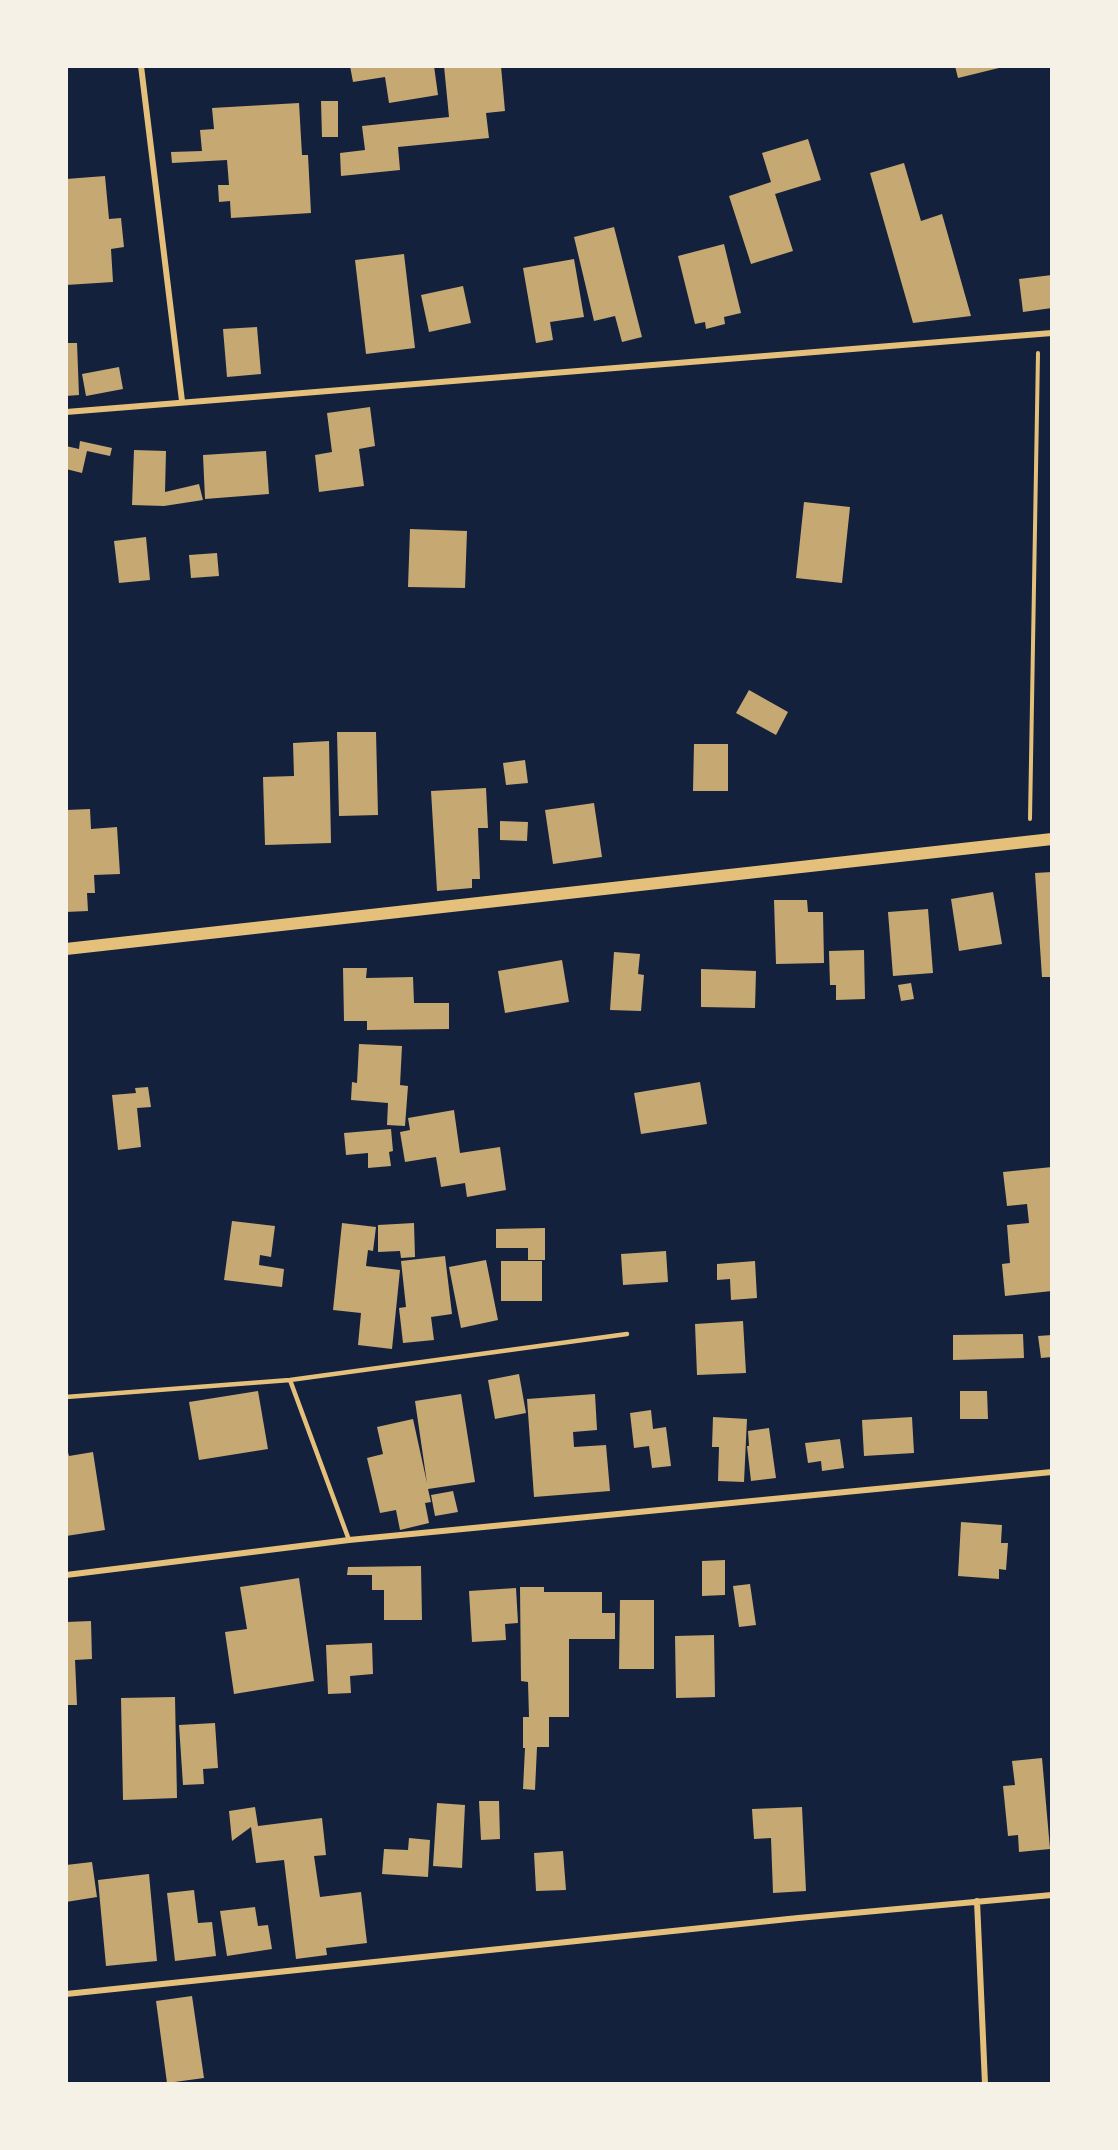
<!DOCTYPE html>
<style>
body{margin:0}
#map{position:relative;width:1118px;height:2150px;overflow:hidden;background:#14213d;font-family:Overpass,sans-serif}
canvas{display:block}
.frame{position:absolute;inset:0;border:68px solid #f6f1e7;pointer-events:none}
</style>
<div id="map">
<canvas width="1118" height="2150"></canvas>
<div class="frame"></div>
</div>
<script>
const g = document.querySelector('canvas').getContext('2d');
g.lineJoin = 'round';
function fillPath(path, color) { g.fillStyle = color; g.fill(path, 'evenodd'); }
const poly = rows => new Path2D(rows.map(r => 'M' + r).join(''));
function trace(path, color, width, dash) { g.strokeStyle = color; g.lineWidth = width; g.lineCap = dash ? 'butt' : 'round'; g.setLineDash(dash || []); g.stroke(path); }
fillPath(poly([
 [350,66,434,66,438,95,389,103,385,77,353,82],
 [444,66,501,66,505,111,486,113,489,138,398,147,400,170,341,176,340,153,365,150,362,126,449,117],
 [955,66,1003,66,1003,67,958,78],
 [321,101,338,101,338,137,322,137],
 [299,103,302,155,308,155,311,213,231,218,230,201,219,202,218,185,229,185,227,160,172,163,171,152,202,151,200,130,214,129,212,108],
 [808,139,821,180,775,194,793,251,751,264,729,196,771,182,762,153],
 [904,163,921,221,942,214,971,316,913,323,870,173],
 [105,176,109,219,121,218,124,247,111,249,113,282,66,285,66,179],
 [614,227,642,337,622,342,615,316,594,321,574,237],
 [724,244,741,313,724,317,725,324,706,329,705,322,695,324,678,256],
 [404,254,415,348,366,354,355,260],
 [574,259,584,317,550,322,553,340,536,343,523,268],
 [1052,275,1052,308,1023,312,1019,279],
 [463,286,471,323,429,332,421,295],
 [257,327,261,374,227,377,223,329],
 [66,343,77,343,79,395,66,396],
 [119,367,123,389,86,396,82,374],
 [370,407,375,446,359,449,364,486,319,492,315,455,332,452,327,413],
 [80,441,112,448,110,456,87,451,82,473,66,469,66,446,79,449],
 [134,450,166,451,165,492,199,484,203,500,164,506,132,505],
 [266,451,269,494,205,499,203,455],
 [804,502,850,507,842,583,796,578],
 [410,529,467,531,465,588,408,587],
 [146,537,150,580,119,583,114,541],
 [217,553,219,576,191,578,189,555],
 [749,690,788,712,776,735,736,713],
 [337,732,376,732,378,815,339,816],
 [329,741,331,843,265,845,263,777,294,776,293,743],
 [694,744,728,744,728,791,693,791],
 [525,760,528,783,506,785,503,763],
 [486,788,488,828,478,828,480,879,472,879,472,888,437,891,431,791],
 [594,803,602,857,553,864,545,810],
 [90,809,91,829,117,827,120,874,94,875,95,893,87,893,88,911,66,912,66,810],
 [500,821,528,822,527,841,500,840],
 [1052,872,1052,977,1042,977,1035,873],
 [993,892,1002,944,959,951,951,899],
 [774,900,807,900,808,912,823,912,824,963,776,964],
 [928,909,933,973,893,976,888,912],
 [864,950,865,999,836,1000,836,985,830,985,829,951],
 [614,952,640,954,638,974,644,975,641,1011,610,1010],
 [562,960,569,1002,505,1013,498,971],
 [343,968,367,968,366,978,413,977,414,1003,449,1003,449,1029,367,1030,367,1021,344,1021],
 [701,969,756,971,755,1008,701,1007],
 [911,983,914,999,901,1001,898,985],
 [359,1044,402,1046,400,1085,408,1086,405,1126,387,1125,388,1103,351,1100,352,1082,357,1083],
 [700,1082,707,1124,641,1134,634,1093],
 [148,1087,151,1107,137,1108,141,1147,118,1150,112,1095,136,1093,135,1088],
 [454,1110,460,1153,500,1147,506,1190,467,1197,465,1183,441,1187,436,1157,405,1162,400,1132,410,1130,408,1118],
 [391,1129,393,1151,389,1152,391,1166,368,1168,368,1153,346,1155,344,1133],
 [1052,1167,1052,1291,1005,1296,1002,1264,1010,1263,1007,1225,1029,1223,1027,1204,1007,1206,1003,1172],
 [232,1221,275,1226,271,1257,260,1255,259,1265,284,1269,282,1287,224,1280],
 [342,1223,376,1227,373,1251,368,1250,366,1266,400,1270,392,1349,358,1345,361,1313,333,1310],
 [414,1223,415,1257,401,1258,400,1251,378,1252,378,1225],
 [545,1228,545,1260,528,1260,528,1248,496,1248,496,1229],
 [666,1251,668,1282,623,1285,621,1254],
 [445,1256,452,1314,431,1317,434,1340,403,1343,399,1308,406,1307,401,1261],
 [486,1260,498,1320,461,1328,449,1267],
 [501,1261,542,1261,542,1301,501,1301],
 [755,1261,757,1298,731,1300,730,1279,717,1280,717,1264],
 [743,1321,746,1373,697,1375,695,1324],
 [1023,1334,1024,1358,953,1360,953,1335],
 [1052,1335,1052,1357,1041,1358,1038,1336],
 [519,1374,526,1413,495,1419,488,1380],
 [258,1391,268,1449,199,1460,189,1402],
 [960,1391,987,1391,988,1419,960,1419],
 [461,1394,475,1482,428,1489,431,1502,425,1503,429,1523,400,1530,396,1510,380,1513,367,1458,383,1454,377,1427,413,1419,427,1483,415,1401],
 [595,1394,597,1430,573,1432,574,1447,606,1445,610,1491,534,1497,527,1399],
 [651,1410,653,1429,666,1427,671,1466,652,1468,649,1446,634,1448,630,1413],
 [713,1417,747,1419,744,1482,718,1481,719,1447,712,1447],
 [912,1417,914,1453,864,1456,862,1420],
 [769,1428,776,1478,751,1481,747,1446,749,1446,748,1431],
 [840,1439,844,1468,822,1471,821,1461,808,1463,805,1443],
 [66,1445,69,1456,93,1452,105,1530,66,1536],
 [453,1491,458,1512,435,1516,431,1495],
 [961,1522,1002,1525,1001,1543,1008,1543,1006,1570,999,1569,999,1579,958,1576],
 [725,1560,725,1595,702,1596,702,1561],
 [421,1566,422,1620,384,1620,384,1590,372,1590,372,1575,347,1575,348,1567],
 [299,1578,314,1681,234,1694,225,1632,247,1629,240,1587],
 [750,1584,756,1625,739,1627,733,1586],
 [520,1587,544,1587,544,1592,602,1592,602,1613,615,1613,615,1639,569,1639,569,1717,549,1717,549,1747,537,1747,535,1790,523,1789,525,1748,523,1748,523,1717,529,1717,528,1682,521,1681],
 [516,1588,518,1623,505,1624,506,1640,472,1642,469,1591],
 [620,1600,654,1600,654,1669,619,1669],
 [91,1621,92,1659,75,1660,77,1705,66,1705,66,1622],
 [714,1635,715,1697,676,1698,675,1636],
 [372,1643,373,1674,350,1676,351,1693,328,1694,326,1645],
 [175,1697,177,1798,123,1800,121,1698],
 [215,1723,218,1768,203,1769,204,1784,183,1785,179,1725],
 [1042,1758,1050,1849,1019,1852,1018,1835,1008,1836,1003,1786,1015,1785,1012,1761],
 [479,1801,499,1801,500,1839,481,1840],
 [437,1803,465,1805,462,1868,433,1866],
 [255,1807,258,1826,322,1818,326,1855,314,1856,320,1897,361,1892,367,1943,326,1948,327,1955,296,1959,284,1860,256,1863,251,1827,232,1841,229,1811],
 [802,1807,806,1891,773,1893,771,1838,754,1839,752,1809],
 [409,1838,430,1840,428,1877,382,1874,384,1849,408,1850],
 [563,1851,566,1890,536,1891,534,1853],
 [92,1862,97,1897,66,1902,66,1865],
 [149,1874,157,1961,106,1966,98,1880],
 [194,1890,198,1923,212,1922,216,1956,175,1961,167,1893],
 [255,1907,258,1926,268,1925,272,1949,227,1956,220,1911],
 [192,1996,204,2078,167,2083,156,2001]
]), '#c6a872');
trace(poly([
 [1030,819,1038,353]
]), '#e5c07b', 4);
trace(poly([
 [290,1380,349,1540],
 [66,1397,290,1380,627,1334]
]), '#e5c07b', 4.5);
trace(poly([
 [141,66,182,401],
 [66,412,1052,333],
 [66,1575,349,1540,1052,1472],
 [977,1901,985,2084],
 [66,1994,798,1918,1052,1895]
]), '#e5c07b', 6);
trace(poly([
 [66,949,1052,839]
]), '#e5c07b', 12);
</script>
